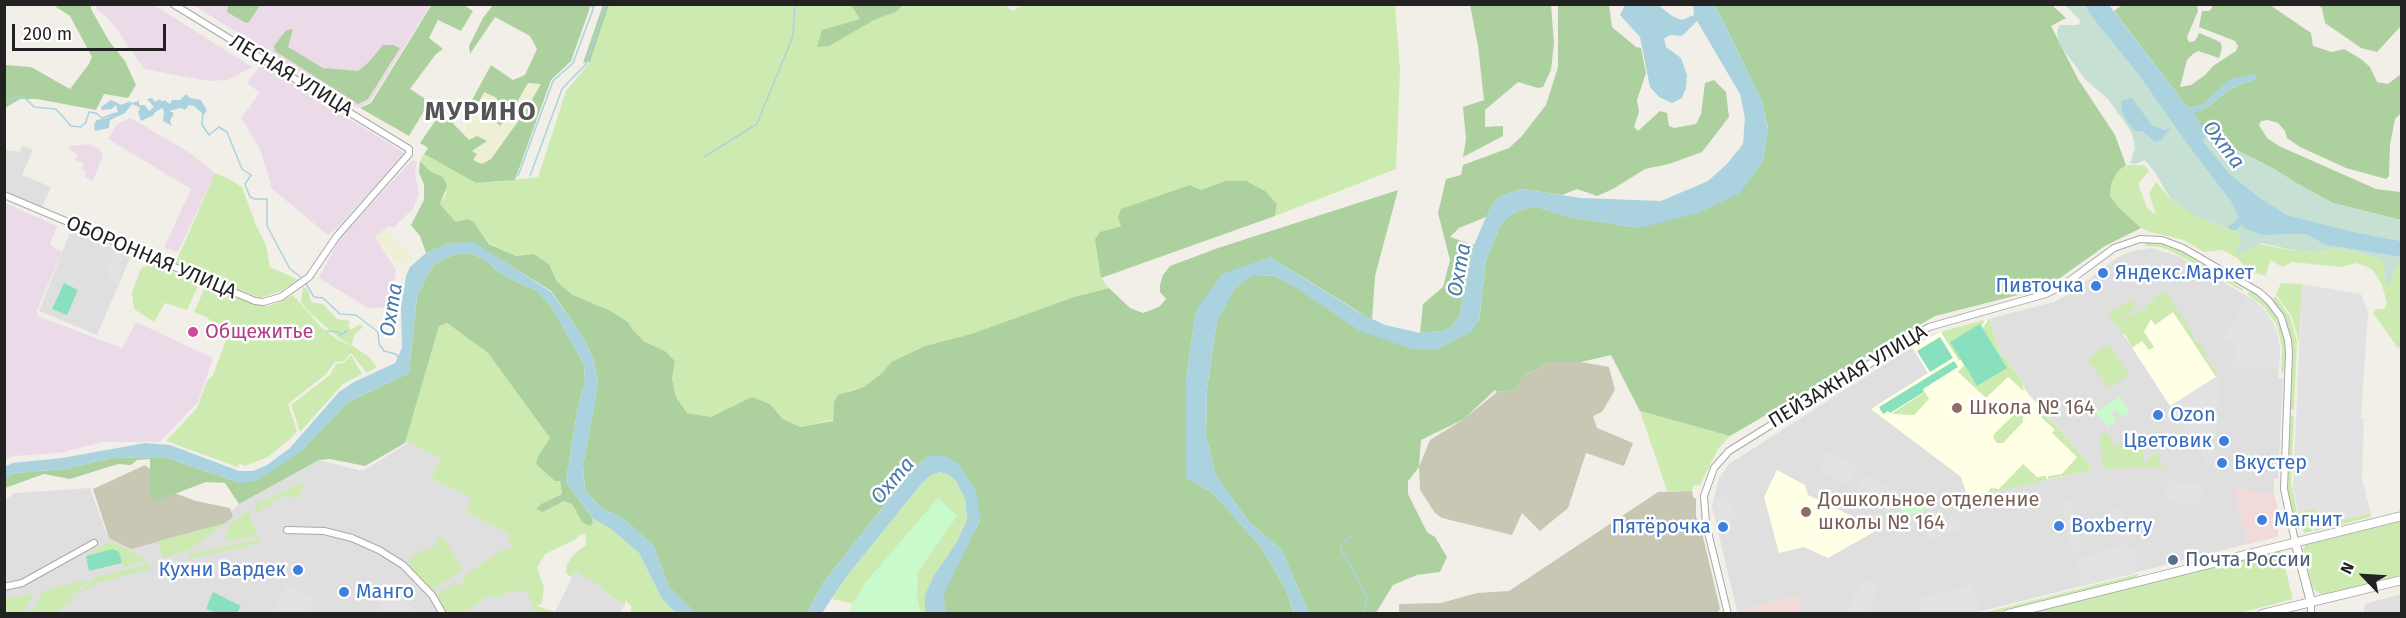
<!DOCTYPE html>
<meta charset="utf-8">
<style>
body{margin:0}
#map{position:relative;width:2406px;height:618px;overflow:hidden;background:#f2efe9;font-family:"Fira Sans",sans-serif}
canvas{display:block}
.frame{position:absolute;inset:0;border:6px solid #222;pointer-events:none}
.north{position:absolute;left:2334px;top:546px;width:60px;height:60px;-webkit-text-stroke:4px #fff;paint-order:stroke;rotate:295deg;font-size:16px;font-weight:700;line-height:24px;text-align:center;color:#222}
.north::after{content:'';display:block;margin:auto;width:21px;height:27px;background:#222;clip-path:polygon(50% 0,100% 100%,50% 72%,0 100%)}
.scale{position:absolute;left:12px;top:24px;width:154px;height:27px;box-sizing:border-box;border:3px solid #222;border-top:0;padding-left:8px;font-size:18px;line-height:21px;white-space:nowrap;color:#222;-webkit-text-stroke:4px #fff;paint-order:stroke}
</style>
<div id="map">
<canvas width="2406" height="618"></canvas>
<div class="frame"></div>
<div class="north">N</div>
<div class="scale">200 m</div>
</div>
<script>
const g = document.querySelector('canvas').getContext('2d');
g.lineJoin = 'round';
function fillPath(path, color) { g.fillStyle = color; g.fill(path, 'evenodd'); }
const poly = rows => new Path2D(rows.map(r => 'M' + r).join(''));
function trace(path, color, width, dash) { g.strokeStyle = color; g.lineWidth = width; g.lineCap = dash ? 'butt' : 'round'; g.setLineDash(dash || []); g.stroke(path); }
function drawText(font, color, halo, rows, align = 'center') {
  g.font = font + ' "Fira Sans",sans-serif'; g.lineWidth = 5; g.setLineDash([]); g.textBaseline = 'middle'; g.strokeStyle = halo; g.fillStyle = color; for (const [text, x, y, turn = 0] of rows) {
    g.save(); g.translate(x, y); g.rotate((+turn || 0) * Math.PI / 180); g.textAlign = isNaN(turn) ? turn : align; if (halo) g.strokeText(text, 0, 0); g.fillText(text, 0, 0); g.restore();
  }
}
fillPath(poly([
 [22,145,33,150,22,175,51,187,42,207,5,191,4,150,20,152],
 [71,230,131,256,97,335,39,311],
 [2151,248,2178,256,2254,300,2268,314,2277,332,2280,348,2278,378,2283,378,2278,479,2274,479,2274,493,2259,494,2234,487,2248,544,1974,613,1803,613,1798,596,1737,611,1712,506,1719,478,1729,464,1929,336,1949,329,2054,302,2071,293,2116,258,2132,251],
 [409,442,440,458,431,479,473,498,465,512,511,534,521,589,530,594,534,607,555,612,575,571,604,588,603,591,625,605,621,611,624,614,5,614,5,500,15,493,90,488,106,533,126,543,159,537,188,549,239,504,319,460,363,471],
 [2401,594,2401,613,2363,614,2365,604]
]), '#e0dfdf');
fillPath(poly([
 [2234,487,2259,494,2274,493,2279,514,2278,537,2248,544],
 [1799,596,1803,613,1738,613,1737,611]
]), '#f2dad9');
fillPath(poly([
 [95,5,154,5,252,67,228,80,208,81,144,69,115,27,105,15,98,11],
 [193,5,430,5,370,102,358,108],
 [261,65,403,152,404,154,340,225,328,235,272,189,260,149,241,118,260,93,247,83],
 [131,118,190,153,215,173,178,252,164,248,191,189,108,139,117,124],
 [89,144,99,149,103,155,93,181,85,177,86,172,82,170,84,164,75,160,78,154,69,150,70,146],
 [412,160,417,162,415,172,419,193,413,209,393,228,389,226,375,237,396,270,391,304,387,307,368,308,319,278,340,238],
 [5,203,57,226,50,245,62,252,37,310,38,316,122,348,136,322,213,358,198,402,160,442,103,442,60,453,14,456,5,460]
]), '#ebdbe8');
fillPath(poly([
 [2165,299,2216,377,2170,406,2120,329],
 [1990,319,1999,351,2022,380,2025,390,2091,466,2089,471,2029,483,1968,498,1961,477,1871,409,1928,373,1912,347,1940,332],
 [1777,470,1805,485,1808,495,1875,527,1874,532,1828,558,1804,547,1779,553,1764,497]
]), '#ffffe5');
fillPath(poly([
 [1551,362,1581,362,1609,367,1615,390,1602,412,1593,416,1597,428,1633,443,1624,466,1586,453,1568,508,1540,531,1522,513,1512,535,1442,518,1435,513,1420,490,1419,467,1430,440,1464,419,1497,392,1515,390,1524,376],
 [145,465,163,481,164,489,196,501,230,508,233,517,224,524,131,549,109,538,93,489],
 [1692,491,1693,497,1696,499,1696,517,1700,524,1720,609,1717,613,1399,613,1399,604,1441,603,1477,593,1509,591,1658,492]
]), '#c7c7b4');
fillPath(poly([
 [528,83,541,84,524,113,491,159,481,164,473,160,471,152,486,141,469,140,462,134,484,92,498,98,493,108,522,92],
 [385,229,414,260,402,266,383,249,375,237]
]), '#eef0d5');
fillPath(poly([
 [1024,4,1395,5,1400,69,1396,169,1275,216,1277,204,1226,181,1121,226,1100,232,1101,278,1109,288,1074,297,971,334,925,346,891,362,882,373,864,387,848,391,834,402,833,420,800,427,783,419,770,404,740,404,711,417,687,413,676,397,672,379,675,361,665,351,645,342,633,330,628,322,611,311,573,295,557,282,549,264,534,254,516,256,489,243,473,221,467,219,456,222,440,204,446,194,443,177,430,171,420,161,424,154,476,183,497,182,538,177,566,91,590,62,609,5,851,5,861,19,822,30,874,20,896,12,903,5,1005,5,1012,11],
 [2126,165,2144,165,2149,171,2138,184,2147,208,2156,215,2149,193,2156,182,2172,201,2195,216,2238,232,2241,241,2302,252,2342,249,2376,257,2383,261,2385,282,2391,283,2393,270,2396,265,2401,266,2401,347,2398,348,2373,313,2376,309,2384,309,2387,303,2382,285,2372,269,2357,263,2340,267,2292,262,2282,267,2271,260,2265,276,2250,271,2237,258,2223,250,2204,252,2184,240,2150,232,2141,228,2118,207,2110,196,2111,184,2118,171],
 [215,173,227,178,242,187,256,225,266,245,270,267,299,280,281,291,260,298,175,264],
 [2145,242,2160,243,2175,247,2243,289,2242,291,2173,252,2160,247,2145,246],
 [153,264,199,284,187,310,165,303,154,322,134,309,132,293,141,268],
 [2281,283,2302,284,2299,342,2292,317,2276,294],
 [206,285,256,305,268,306,282,301,293,295,321,327,338,340,353,346,368,356,377,367,367,373,351,353,344,361,335,362,325,375,288,404,297,431,289,440,268,457,245,466,237,463,240,467,235,466,166,441,197,408,207,381,213,375,226,340,208,318,194,312],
 [303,286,308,290,311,302,323,304,337,319,350,321,348,326,351,330,360,324,363,327,354,335,352,345,340,339,310,313,301,302],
 [2251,291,2268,304,2281,323,2286,348,2284,373,2281,372,2282,348,2277,325,2265,308,2247,294],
 [2165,292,2172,300,2171,307,2177,312,2172,306,2173,302,2190,329,2185,327,2180,315,2184,328,2191,330,2194,335,2193,340,2200,343,2206,353,2207,361,2219,373,2215,375,2173,312,2155,325,2151,319,2143,334,2145,333,2154,347,2149,350,2142,341,2132,348,2126,336,2117,328,2126,319,2129,321,2127,318,2130,315,2133,314,2135,317,2135,313,2145,309,2152,300,2156,302,2154,299,2156,295,2160,294,2162,296,2162,293],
 [2276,296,2290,317,2297,342,2294,410,2289,408,2292,352,2290,334,2285,319,2272,300],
 [2132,300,2135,305,2134,309,2116,327,2108,313],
 [1990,319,1999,351,2022,380,2024,391,2008,377,1986,398,1958,372,1964,365,1977,386,2006,368,1982,329,1988,320],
 [1985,320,1981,327,1980,325,1951,342,1961,359,1959,361,1941,332],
 [447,323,488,353,550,438,538,456,560,481,562,494,541,504,543,512,564,501,572,504,582,522,593,523,592,518,611,529,639,553,662,599,676,613,630,613,632,607,625,600,625,605,602,590,603,588,575,571,572,577,569,576,566,573,567,564,574,554,586,545,586,535,581,534,576,539,545,554,537,568,544,587,542,603,537,606,555,612,554,613,533,611,529,595,522,590,508,592,500,598,487,596,464,613,445,613,436,598,438,594,455,583,461,586,464,583,464,576,503,549,510,550,513,546,508,542,510,534,465,512,472,498,431,479,440,458,409,442,405,443,439,326],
 [2106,345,2111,347,2129,374,2110,388,2087,360],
 [351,355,362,374,343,384,300,432,291,405,330,375,336,364,344,363],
 [1925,392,1929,399,1914,415,1891,414],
 [2040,409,2043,411,2091,466,2089,471,2048,479,2048,476,2062,474,2077,457,2052,433,2055,430,2038,414],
 [1640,411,1730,436,1718,449,1700,485,1694,485,1692,491,1667,491],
 [2017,412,2023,416,2023,422,2003,443,1997,443,1993,438,1994,434],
 [2290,416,2294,416,2291,483,2299,521,2295,525,2286,483,2289,417],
 [2105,431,2112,439,2113,445,2119,445,2122,441,2145,440,2147,444,2143,445,2144,464,2156,452,2152,451,2154,448,2162,459,2158,462,2161,466,2165,464,2165,467,2106,469,2101,463,2104,455,2100,445,2102,443,2098,442],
 [2023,464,2037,477,2046,476,2047,480,1987,493,1991,488,1999,489],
 [939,472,947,474,956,481,965,499,967,519,957,542,934,575,925,595,925,613,884,613,874,608,832,599,847,576,922,483,930,476],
 [307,480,298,498,283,496,275,499,269,507,263,506,259,512,253,513,257,504],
 [2314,508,2320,526,2371,513,2371,517,2314,531,2317,524,2315,518,2307,520,2313,531,2304,533,2298,512],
 [248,511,258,536,225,542,229,525],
 [2401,520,2401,575,2324,596,2313,589,2303,549,2307,543],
 [226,523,188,551,162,558,158,541],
 [442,537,464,569,432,590,409,567,409,563,412,557,423,549,425,552,439,543,437,539],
 [260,539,260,543,190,559,189,554],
 [109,541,149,560,123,567,119,552,113,549,86,556],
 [2280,548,2293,599,2239,613,2022,614],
 [149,564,150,569,97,583,82,592,60,613,93,578],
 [2138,574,2137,578,1995,613,1983,613],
 [87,580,57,613,31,613,44,590],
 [34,593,24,613,5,613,5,599]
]), '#cdebb0');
fillPath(poly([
 [432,4,464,5,473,11,461,31,438,20,429,38,443,49,436,54,410,89,424,98,424,111,409,136,360,108,371,103],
 [53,5,91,5,91,9,109,41,125,61,136,85,128,98,104,94,96,110,37,99,20,99,5,108,5,65,31,67,70,89,89,64,92,57,70,16],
 [228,5,228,4,260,5,249,22,246,23,227,12],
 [493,5,591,5,571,61,551,80,515,180,476,183,424,154,428,148,420,143,440,114,448,118,469,140,477,136,487,141,472,151,477,154,473,160,482,164,491,159,524,113,541,84,528,83,513,109,500,126,490,115,497,98,484,92,479,102,472,100,491,65,513,80,525,75,537,49,530,36,495,17,470,54,469,46,483,18],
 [603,5,609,5,590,62,583,63],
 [851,5,903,5,896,12,874,20,829,46,817,47,822,30,860,19],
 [1470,5,1551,5,1554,43,1551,70,1543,87,1538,88,1518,82,1485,110,1485,127,1503,126,1503,136,1463,157,1466,139,1463,107,1484,100,1478,46],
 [1558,5,1609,5,1612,27,1636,47,1641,48,1646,73,1637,100,1639,112,1634,127,1638,131,1660,111,1667,113,1669,126,1674,128,1696,124,1701,114,1705,83,1714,80,1726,92,1729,117,1702,152,1669,164,1645,169,1613,189,1597,196,1577,189,1562,195,1521,189,1497,198,1486,217,1459,228,1450,237,1474,245,1459,317,1451,327,1442,331,1420,333,1423,304,1443,287,1450,260,1438,213,1446,179,1461,175,1463,165,1509,148,1521,137,1546,105,1558,67],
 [1715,5,2052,5,2066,18,2051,26,2078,79,2115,135,2126,165,2118,171,2111,184,2110,196,2118,207,2141,228,2105,246,2046,288,1935,316,1730,436,1640,411,1611,355,1581,362,1551,362,1524,376,1515,390,1497,392,1495,390,1464,419,1421,440,1419,467,1408,481,1408,494,1427,532,1435,537,1447,557,1440,572,1417,575,1393,585,1376,613,1309,613,1281,549,1249,522,1215,474,1206,435,1207,388,1217,321,1234,289,1253,275,1275,276,1412,349,1479,321,1486,260,1501,224,1513,213,1534,206,1569,217,1639,228,1763,161,1768,128,1762,101],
 [2122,5,2197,5,2198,11,2187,37,2189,42,2195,41,2199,33,2216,40,2221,43,2222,48,2219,58,2198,51,2193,54,2187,60,2180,87,2191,85,2205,75,2213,66,2236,51,2238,46,2235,41,2199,27,2202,11,2209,11,2212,8,2212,5,2270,5,2311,33,2313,46,2332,52,2344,49,2361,59,2370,67,2377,82,2388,84,2401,74,2401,113,2395,119,2390,145,2389,176,2386,179,2346,168,2300,147,2287,138,2285,131,2278,123,2268,120,2261,121,2259,125,2267,138,2279,146,2376,189,2401,192,2401,220,2333,203,2296,183,2276,170,2207,135,2193,113,2206,108,2232,88,2256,79,2231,79,2202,105,2188,108,2114,11],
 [2318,5,2401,5,2401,26,2377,52,2361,48,2325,23,2322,8],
 [293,29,288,47,323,68,358,71,369,62,383,45,393,45,400,48,368,99,358,104,275,51,274,46,283,34,287,30],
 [420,161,430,171,443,177,447,186,440,204,456,222,467,219,473,221,489,244,516,256,534,254,549,264,557,282,573,295,611,311,628,322,633,330,645,342,665,351,675,361,672,379,676,397,687,413,711,417,752,397,770,404,783,419,800,427,833,421,834,402,838,395,864,387,882,373,891,362,925,346,971,334,1074,297,1109,288,1130,308,1143,313,1159,307,1166,299,1160,292,1160,285,1163,275,1170,266,1218,248,1398,190,1375,276,1372,320,1270,257,1196,311,1186,378,1186,477,1214,494,1260,546,1286,589,1294,614,945,613,943,594,980,520,944,456,929,456,916,465,823,583,807,613,695,613,669,587,653,545,625,520,602,508,585,491,583,465,598,384,594,361,583,337,551,291,474,243,450,243,426,253,420,236,411,225,424,200,424,184,419,173],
 [1226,181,1246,181,1265,191,1277,204,1275,216,1101,278,1095,239,1100,232,1121,226,1118,217,1121,209,1190,185,1201,190],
 [471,253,488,262,497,271,516,282,536,290,551,306,584,364,585,383,578,406,566,481,592,518,593,523,590,526,582,522,572,504,564,501,543,512,536,509,541,504,562,494,560,481,555,481,536,464,538,456,550,438,488,353,447,323,439,326,405,443,365,466,330,459,319,460,239,504,225,483,206,482,156,501,150,494,150,459,137,460,131,465,118,464,70,479,44,474,5,488,4,478,15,473,65,469,111,458,164,457,241,483,299,453,348,402,409,373,417,296,433,265,455,254]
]), '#add19e');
fillPath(poly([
 [2065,5,2085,5,2092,17,2138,74,2185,141,2232,203,2240,218,2227,228,2195,216,2172,201,2154,171,2145,160,2136,164,2130,163,2135,148,2132,133,2108,99,2086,80,2059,44,2057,33,2059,25,2078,25,2081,21],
 [2132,99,2152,125,2166,130,2169,128,2156,142,2142,131],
 [2207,135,2276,170,2296,183,2333,203,2401,220,2401,241,2354,232,2287,215,2260,198,2230,174,2203,141],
 [2242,223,2263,235,2305,234,2326,245,2401,257,2401,266,2396,266,2391,283,2388,285,2385,283,2383,261,2376,257,2342,249,2302,252,2261,243,2240,254,2236,253,2241,241,2238,232,2235,231]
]), '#c6e0d4');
fillPath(poly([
 [2120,396,2130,412,2122,417,2116,410,2111,413,2117,421,2108,427,2095,412],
 [1915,492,1934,507,1904,517,1899,503,1910,499],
 [938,498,957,516,918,572,917,597,921,613,848,613,864,584]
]), '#c8facc');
fillPath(poly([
 [64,283,78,290,67,315,52,309],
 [1980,324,2007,368,1977,386,1950,342],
 [1940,337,1953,358,1930,372,1917,351],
 [1954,361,1958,367,1923,389,1924,392,1890,413,1888,411,1883,414,1879,407],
 [113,549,119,552,122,563,89,571,86,556],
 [213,592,241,606,237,613,216,613,206,609]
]), '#88e0be');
fillPath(poly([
 [116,248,126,253,116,274,121,276,117,286,111,282,105,272],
 [2302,284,2361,294,2368,312,2361,418,2364,418,2362,480,2371,513,2320,526,2314,508,2298,512,2293,487],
 [2247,296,2264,309,2275,326,2280,348,2279,369,2233,367,2236,346,2223,339],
 [2216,377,2220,379,2215,456,2209,466,2181,422,2188,418,2183,410,2176,415,2170,406],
 [1827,451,1858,466,1849,485,1818,470],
 [1863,475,1898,492,1888,512,1857,497,1859,492,1856,490],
 [2167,481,2202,483,2201,504,2166,502],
 [1726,496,1727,500,1731,499,1736,519,1718,524,1713,506,1716,503,1715,498],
 [2070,500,2082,551,2073,553,2061,502],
 [2123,507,2125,514,2121,516,2125,516,2130,535,2116,540,2107,512],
 [1958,517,1961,530,1928,539,1925,525],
 [2126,543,2129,548,2133,547,2137,562,2134,563,2130,550,2136,573,2082,586,2075,558,2105,551],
 [1862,579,1878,586,1869,613,1846,613],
 [287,584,314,598,308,613,273,613],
 [394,584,415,613,382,613,377,606,392,590,390,587],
 [1973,584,1980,612,1921,613,1919,605,1923,603,1921,597]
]), '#e2e2e2');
fillPath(poly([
 [1625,5,1658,5,1672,16,1682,20,1694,15,1693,5,1715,5,1762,101,1768,129,1763,161,1740,193,1699,213,1639,228,1568,217,1534,206,1513,213,1501,224,1486,260,1479,320,1471,332,1437,350,1412,349,1360,331,1290,284,1275,276,1253,275,1235,289,1217,321,1207,388,1206,435,1215,474,1249,522,1281,549,1309,613,1294,613,1286,589,1260,546,1214,494,1186,477,1186,378,1196,310,1222,274,1270,257,1358,312,1385,325,1420,333,1442,331,1451,327,1459,317,1474,245,1486,217,1497,198,1521,189,1581,198,1661,201,1708,181,1727,164,1743,144,1745,118,1740,94,1697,21,1682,36,1670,35,1664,39,1666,47,1681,58,1687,75,1686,88,1682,98,1672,103,1659,97,1650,87,1640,37,1620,15],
 [2085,5,2109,5,2188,108,2202,105,2231,79,2256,74,2256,79,2232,88,2206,108,2194,113,2207,135,2203,141,2230,174,2260,198,2287,215,2354,232,2401,241,2401,257,2326,245,2305,234,2263,235,2246,229,2242,224,2235,231,2227,228,2239,218,2232,203,2185,141,2138,74,2092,17],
 [186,94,190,98,201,100,207,110,204,115,194,106,189,105,185,110,181,108,169,111,174,113,170,121,172,126,163,121,164,111,162,108,154,113,154,115,141,121,138,112,140,109,139,107,132,104,125,113,110,120,109,128,95,131,94,124,97,120,107,118,118,112,116,105,112,109,102,110,101,107,111,100,122,105,139,101,139,105,145,105,149,111,154,107,147,99,152,98,155,102,160,99,162,102,164,100,170,104,172,100,180,100],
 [2132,98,2152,125,2165,130,2171,127,2161,140,2155,142,2142,131,2135,131,2127,121,2122,112,2121,101],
 [474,242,551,292,583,337,594,361,598,385,583,465,585,491,602,508,625,520,653,545,669,587,695,613,676,613,662,599,639,553,611,529,592,518,566,481,578,406,585,383,584,364,551,306,536,290,516,282,497,271,488,262,471,253,455,254,433,265,417,296,409,373,348,402,299,453,256,481,241,483,164,457,111,458,65,469,15,473,5,478,5,467,12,463,62,458,145,443,170,445,239,471,253,471,267,465,290,448,339,392,354,382,395,363,402,348,401,307,406,276,410,267,426,253,450,243],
 [929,456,944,456,958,463,976,491,980,520,944,594,945,613,925,613,925,595,934,575,957,542,967,519,965,499,956,481,947,474,939,472,930,476,922,483,847,576,822,613,807,613,823,583,916,465]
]), '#aad3df');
trace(poly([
 [586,4,594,7],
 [4,103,14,98,24,97,34,107,56,109,71,126,81,127,86,122,89,112,96,113,102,118,116,113],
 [121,106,130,102],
 [203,112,202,125,209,135,219,127,227,132,242,169,251,175,245,184,250,197,255,199,267,199,267,226,290,269,302,278],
 [704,157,757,124,793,36,795,4],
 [518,176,553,81,573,63,595,4],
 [530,176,562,89,586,64,606,4],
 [305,282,314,297,323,298,340,314,356,315,378,332,379,344,384,351,396,354,399,358],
 [327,331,339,332,340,335,347,331],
 [1353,535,1342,544,1341,551,1349,563,1367,597,1364,614]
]), '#aad3df', 1.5);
const minor = poly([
 [4,195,255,301,263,302,281,297,309,277,337,236,409,154,409,149,173,4],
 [287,530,324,531,352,538,379,550,403,565,432,595,443,614],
 [4,587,22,583,94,543],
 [1728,614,1706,524,1704,496,1714,468,1729,451,1929,327,2046,294,2065,284,2114,248,2140,239,2162,240,2183,248,2259,292,2269,301,2281,317,2288,340,2289,353,2284,489,2295,541],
 [2311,614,2311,602]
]);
const tertiary = poly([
 [2295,541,2311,602],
 [2008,614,2402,516],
 [2262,614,2402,580]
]);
trace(minor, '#a9a9a9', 8);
trace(tertiary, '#a9a9a9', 10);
trace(minor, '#fff', 6);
trace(tertiary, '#fff', 8);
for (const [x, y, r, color] of [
 [2103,273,6,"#3f7fe0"],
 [2096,286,6,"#3f7fe0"],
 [193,332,6,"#d1479c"],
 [1957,408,6,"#8d6e63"],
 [2158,415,6,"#3f7fe0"],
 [2224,441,6,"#3f7fe0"],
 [2222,463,6,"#3f7fe0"],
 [1806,512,6,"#8d6e63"],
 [2262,520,6,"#3f7fe0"],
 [2059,526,6,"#3f7fe0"],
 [1723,527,6,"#3f7fe0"],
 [2173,560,6,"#5c6f8a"],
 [298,570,6,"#3f7fe0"],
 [344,592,6,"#3f7fe0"]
]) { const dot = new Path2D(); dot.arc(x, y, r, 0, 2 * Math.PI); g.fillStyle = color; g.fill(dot); trace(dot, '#fff', 2); }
drawText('20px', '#222', '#fff', [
 ["ЛЕСНАЯ УЛИЦА",291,76,31],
 ["ОБОРОННАЯ УЛИЦА",151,258,23],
 ["ПЕЙЗАЖНАЯ УЛИЦА",1848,377,-31]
]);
drawText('20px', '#366cbe', '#fff', [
 ["Яндекс.Маркет",2115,273],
 ["Пивточка",2084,286,"right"],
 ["Ozon",2170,415],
 ["Цветовик",2212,441,"right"],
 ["Вкустер",2234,463],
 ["Магнит",2274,520],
 ["Boxberry",2071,526],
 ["Пятёрочка",1711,527,"right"],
 ["Кухни Вардек",286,570,"right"],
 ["Манго",356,592]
], 'left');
drawText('20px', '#b23c85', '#fff', [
 ["Общежитье",205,332]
], 'left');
drawText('20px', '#785e54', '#fff', [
 ["Школа № 164",1969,408],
 ["Дошкольное отделение",1818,500],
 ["школы № 164",1818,523]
], 'left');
drawText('20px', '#4e5e75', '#fff', [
 ["Почта России",2185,560]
], 'left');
drawText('italic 21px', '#4a7aab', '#fff', [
 ["Охта",2223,145,53],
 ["Охта",1460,270,-80],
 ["Охта",392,310,-81],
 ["Охта",893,481,-49]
]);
g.letterSpacing = '1.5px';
drawText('bold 26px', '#555', '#fff', [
 ["МУРИНО",481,113]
]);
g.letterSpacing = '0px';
</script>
